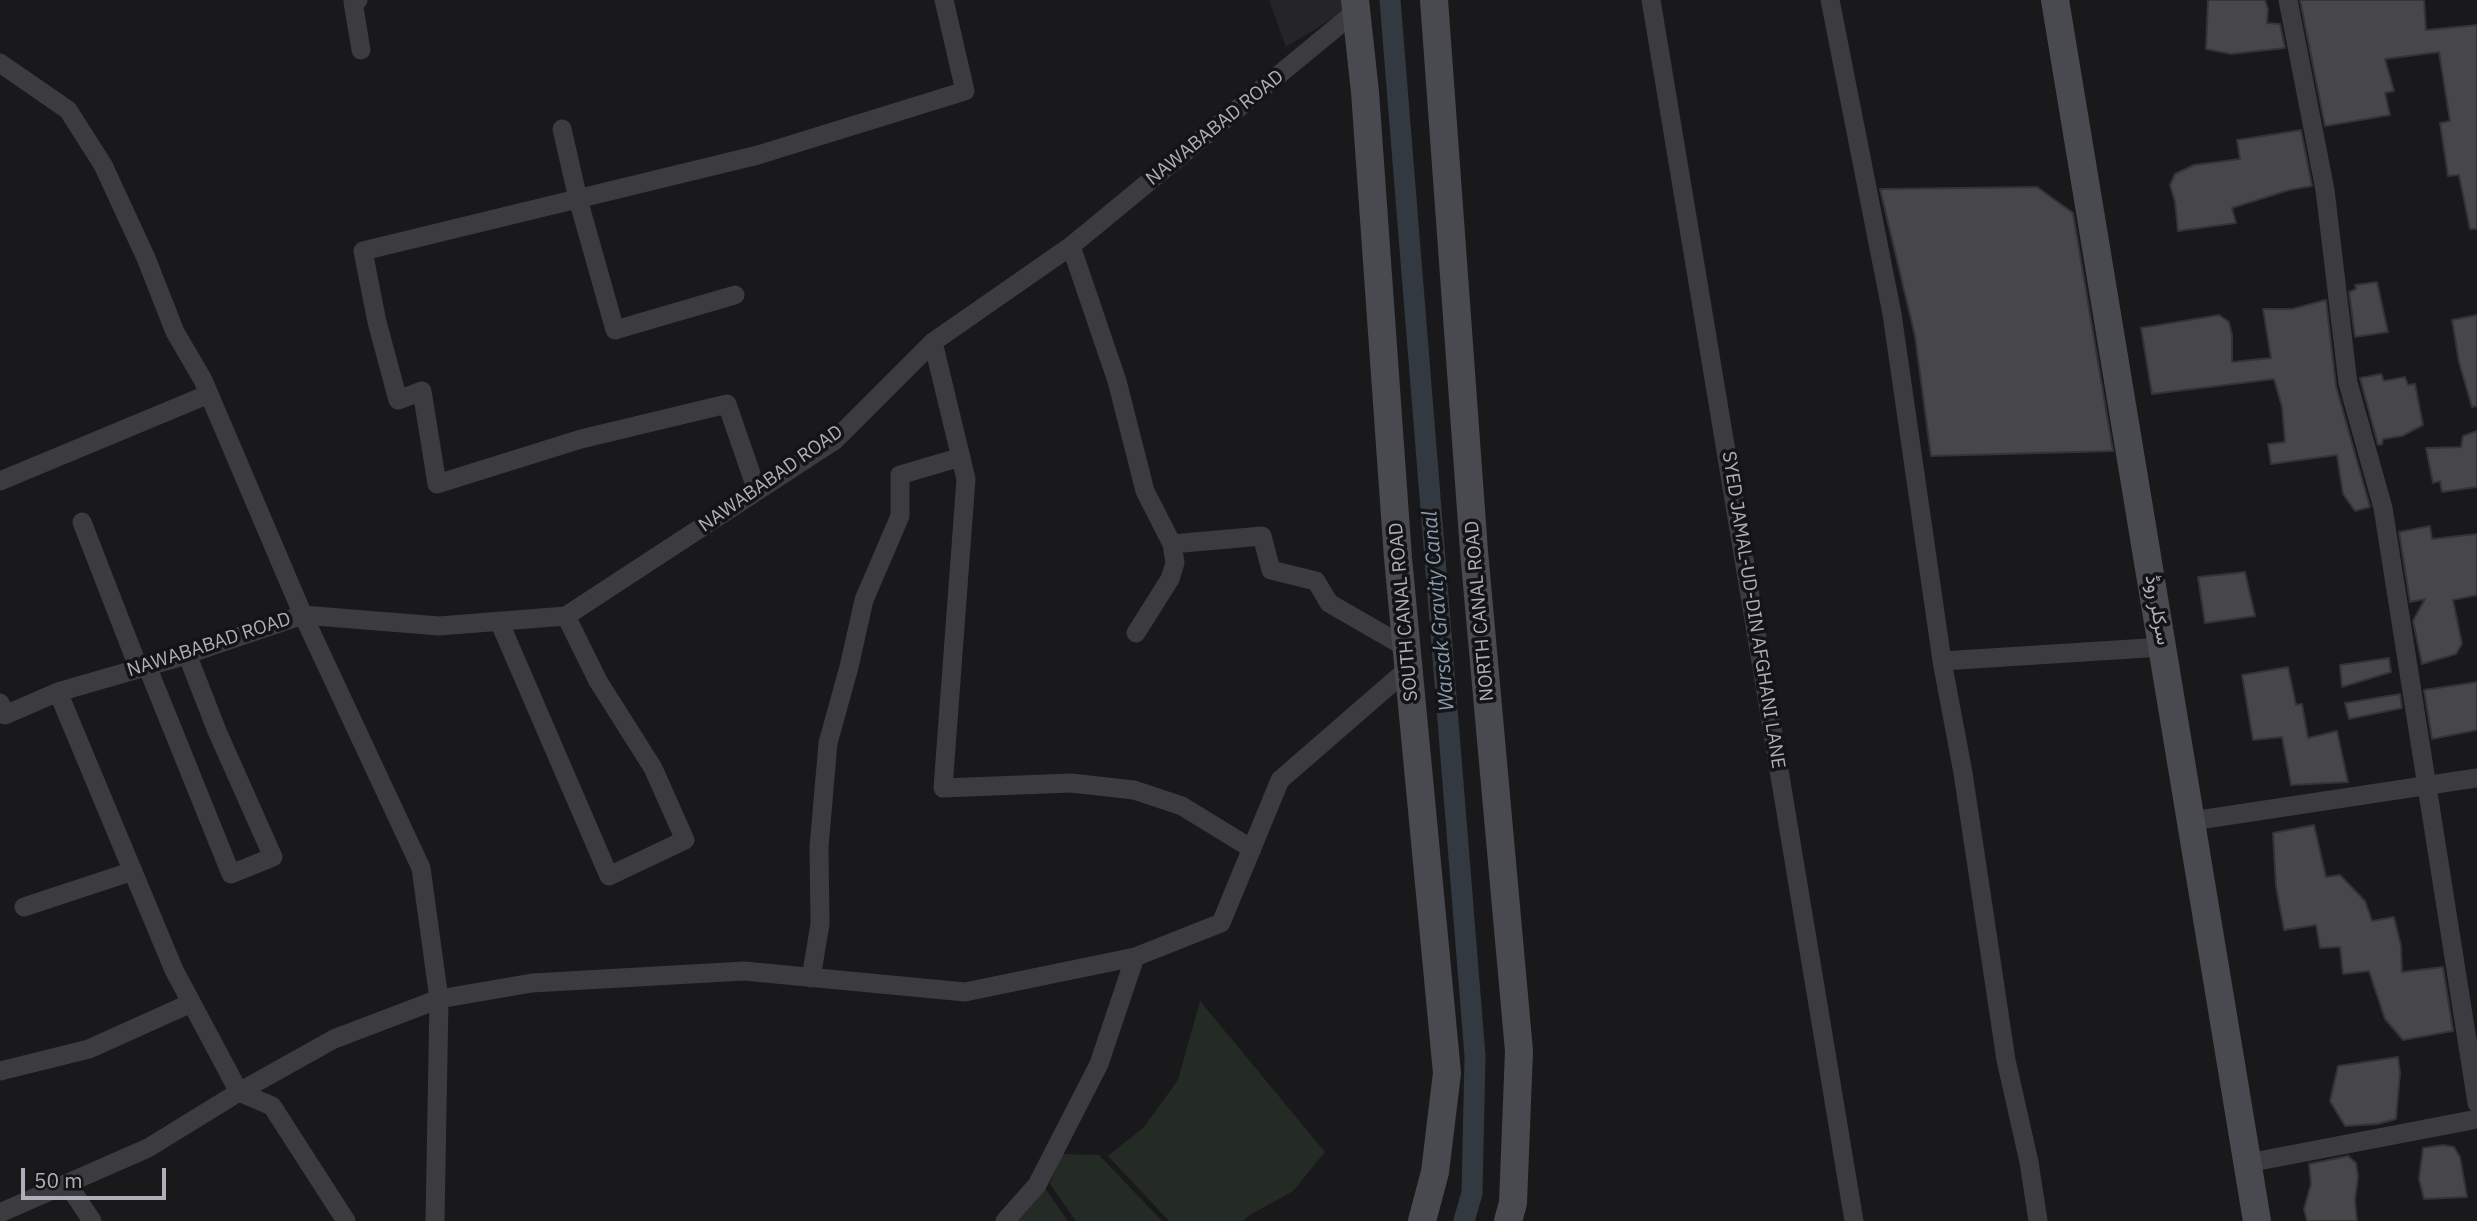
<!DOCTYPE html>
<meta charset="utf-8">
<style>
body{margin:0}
#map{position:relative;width:2477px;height:1221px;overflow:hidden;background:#19191b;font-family:"IBM Plex Sans",sans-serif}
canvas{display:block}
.scale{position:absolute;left:21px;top:1168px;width:145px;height:32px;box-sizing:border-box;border:4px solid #adb0b9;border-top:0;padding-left:9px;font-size:21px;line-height:24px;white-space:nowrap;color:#adb0b9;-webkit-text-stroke:5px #141416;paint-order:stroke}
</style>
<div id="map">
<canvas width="2477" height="1221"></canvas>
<div class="scale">50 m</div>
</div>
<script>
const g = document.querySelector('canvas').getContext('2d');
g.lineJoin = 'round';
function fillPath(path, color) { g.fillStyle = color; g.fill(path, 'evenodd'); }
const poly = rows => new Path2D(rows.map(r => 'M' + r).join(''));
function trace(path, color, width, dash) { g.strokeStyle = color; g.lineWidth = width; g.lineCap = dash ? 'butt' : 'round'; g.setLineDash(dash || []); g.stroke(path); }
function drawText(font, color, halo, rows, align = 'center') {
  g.font = font + ' "IBM Plex Sans",Vazirmatn,sans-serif'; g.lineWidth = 7; g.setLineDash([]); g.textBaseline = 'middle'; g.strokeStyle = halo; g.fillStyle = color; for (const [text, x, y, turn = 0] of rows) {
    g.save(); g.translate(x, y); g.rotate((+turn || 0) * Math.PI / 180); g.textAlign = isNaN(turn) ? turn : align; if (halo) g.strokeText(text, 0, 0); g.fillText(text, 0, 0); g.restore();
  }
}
fillPath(poly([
 [1269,0,1350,0,1351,7,1286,47]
]), '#252528');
fillPath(poly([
 [1200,1001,1325,1152,1293,1191,1248,1216,1243,1221,1169,1221,1108,1156,1144,1127,1178,1080],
 [1061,1154,1099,1155,1162,1221,1076,1221,1050,1184],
 [1044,1187,1068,1221,1016,1221]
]), '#242b25');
trace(poly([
 [1390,0,1475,1056,1472,1193,1464,1221]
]), '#323940', 21);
const building = poly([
 [2208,0,2265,0,2268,9,2267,23,2280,24,2285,48,2231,54,2206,49,2208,0],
 [2300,0,2424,0,2426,30,2477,25,2477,229,2470,229,2459,175,2448,176,2440,123,2450,121,2439,52,2385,59,2394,91,2385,93,2390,115,2325,126,2300,0],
 [2301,130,2312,186,2289,190,2232,208,2236,223,2178,231,2175,202,2170,185,2175,174,2194,165,2240,159,2237,140,2301,130],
 [2037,187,2073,213,2113,451,1931,456,1915,336,1880,189,2037,187],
 [2377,282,2388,332,2355,337,2349,292,2356,289,2355,285,2377,282],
 [2326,300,2336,386,2370,507,2355,511,2343,494,2337,455,2271,464,2268,444,2285,442,2282,407,2274,379,2152,394,2141,328,2219,315,2229,322,2232,335,2232,362,2271,358,2263,309,2292,309,2326,300],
 [2477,315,2477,406,2472,407,2459,362,2452,320,2477,315],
 [2381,374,2384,381,2405,377,2408,385,2415,384,2423,425,2402,436,2383,439,2382,444,2378,445,2360,378,2381,374],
 [2477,431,2477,487,2442,492,2440,481,2433,483,2426,448,2461,447,2463,436,2477,431],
 [2430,526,2432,539,2477,534,2477,595,2453,600,2462,644,2456,654,2422,664,2413,621,2425,599,2410,602,2399,532,2430,526],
 [2245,572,2255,616,2205,623,2198,577,2245,572],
 [2389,658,2391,672,2342,687,2340,665,2389,658],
 [2288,667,2296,705,2302,704,2308,738,2337,731,2348,782,2291,785,2282,737,2253,740,2242,675,2288,667],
 [2477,682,2477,730,2432,739,2424,690,2477,682],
 [2400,694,2402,708,2349,719,2345,703,2400,694],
 [2314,825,2326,877,2340,875,2365,901,2372,921,2394,917,2401,946,2402,972,2443,967,2453,1031,2403,1040,2385,1019,2369,971,2343,974,2340,947,2320,948,2316,925,2284,930,2276,886,2273,833,2314,825],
 [2398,1057,2400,1073,2396,1119,2378,1124,2345,1126,2330,1101,2338,1066,2398,1057],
 [2443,1145,2454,1147,2460,1157,2467,1197,2424,1199,2419,1179,2423,1148,2443,1145],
 [2348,1156,2356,1163,2358,1176,2355,1200,2357,1221,2307,1221,2304,1209,2311,1184,2309,1164,2348,1156]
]);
fillPath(building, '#47464b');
trace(building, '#343337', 2);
trace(poly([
 [358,0,353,2,361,50],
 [1651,0,1854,1221],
 [1830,0,1892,314,1942,661,1963,773,2006,1060,2029,1162,2038,1221],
 [2288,0,2325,190,2348,383,2383,508,2477,1103],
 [0,63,68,110,103,165,146,258,175,332,203,380,303,615,421,868,439,999,532,983,744,971,965,992,1135,957,1099,1064,1037,1185,1005,1221],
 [562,129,578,199,615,330,735,295],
 [1071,246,1117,381,1145,491,1172,544,1262,536,1271,570,1316,581,1329,603,1407,648],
 [933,342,966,479,943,788,1071,783,1134,790,1182,806,1252,849],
 [0,481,209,394],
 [757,491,727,404,581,439,437,484,422,391,398,400,377,322,363,251,758,155,965,91,944,0],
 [82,522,139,669],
 [499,621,609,876,685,840,653,768,598,681,566,616],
 [1136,633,1170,579,1175,563,1172,544],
 [1942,661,2163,647],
 [147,666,231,874,273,857,217,731,187,654],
 [58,692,174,970,239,1092,272,1106,346,1221],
 [0,703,5,715,58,692,176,658,303,615,439,626,566,616,835,440,933,342,1071,246,1355,12],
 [2192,821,2477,778],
 [24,907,133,871],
 [1135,957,1221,923,1280,780,1409,668],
 [811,978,820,924,819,847,828,743,849,667,864,600,900,516,900,475,961,457],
 [0,1071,89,1049,191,1003],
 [2248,1163,2477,1119],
 [67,1183,92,1221],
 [0,1213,148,1148,239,1092,334,1039,439,999,435,1221]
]), '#3b3b40', 19);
trace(poly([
 [1355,0,1365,92,1398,558,1447,1073,1435,1172,1422,1221],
 [1434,0,1474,551,1519,1051,1513,1203,1508,1221],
 [2055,0,2257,1221]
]), '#494a4f', 28);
drawText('19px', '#adb0b9', '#141416', [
 ["NAWABABAD ROAD",1215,128,-39],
 ["NAWABABAD ROAD",771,479,-35],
 ["SYED JAMAL-UD-DIN AFGHANI LANE",1753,610,81],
 ["سرکلر روڈ",2157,610,80],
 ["NORTH CANAL ROAD",1480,611,-95],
 ["SOUTH CANAL ROAD",1404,612,-95],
 ["NAWABABAD ROAD",209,645,-18]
]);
drawText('italic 21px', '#889bb0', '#141416', [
 ["Warsak Gravity Canal",1439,611,-95]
]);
</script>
